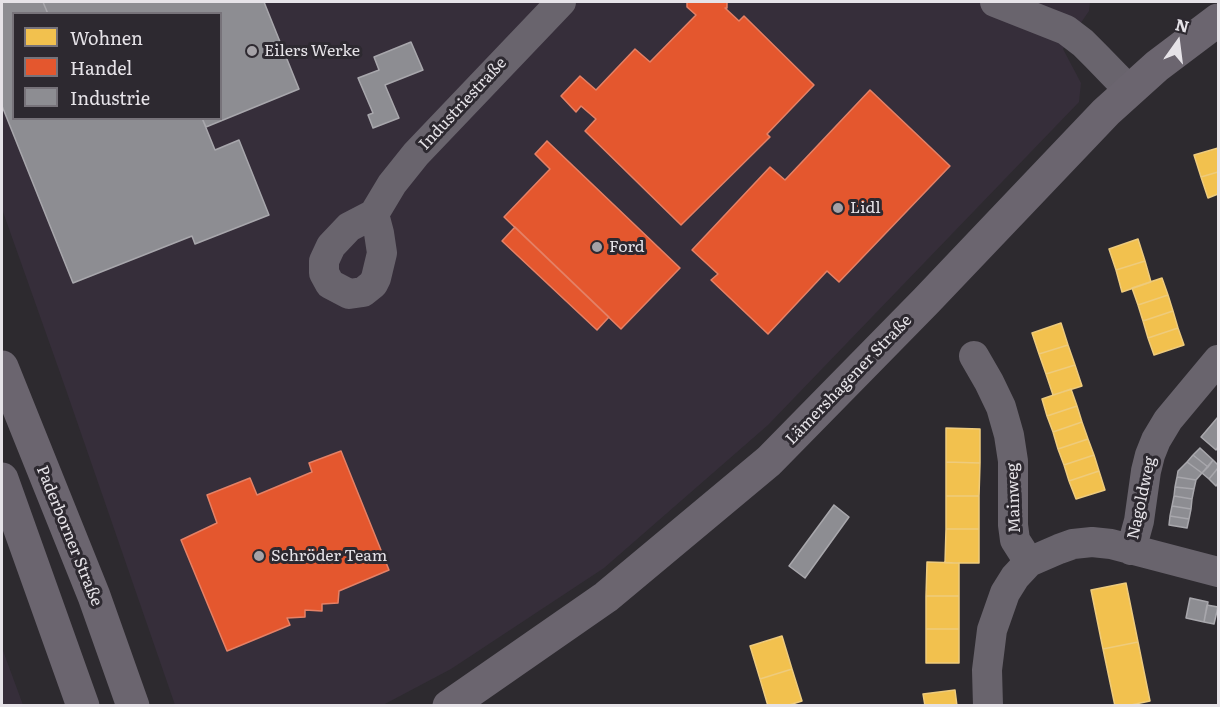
<!DOCTYPE html>
<meta charset="utf-8">
<style>
body{margin:0}
#map{position:relative;width:1220px;height:707px;overflow:hidden;background:#2d2a2f;font-family:Literata,serif}
canvas{display:block}
.frame{position:absolute;inset:0;border:3px solid #e6e3e8;pointer-events:none}
.legend{position:absolute;left:12px;top:12px;width:210px;height:108px;box-sizing:border-box;background:#2d2930;border:2px solid #77737a;margin:0;padding:8px 10px;list-style:none;font-size:18px;color:#e6e3e8}
.legend li{display:flex;align-items:center;gap:12px;height:30px}
.legend b{width:30px;border:2px solid #77737a}
.north{position:absolute;left:1148px;top:12px;width:60px;height:60px;-webkit-text-stroke:4px #2d2930;paint-order:stroke;rotate:14deg;font-size:16px;font-weight:700;line-height:24px;text-align:center;color:#e6e3e8}
.north::after{content:'';display:block;margin:auto;width:21px;height:27px;background:#e6e3e8;clip-path:polygon(50% 0,100% 100%,50% 72%,0 100%)}
</style>
<div id="map">
<canvas width="1220" height="707"></canvas>
<div class="frame"></div>
<ul class="legend">
<li><b style="height:16px;background:#f2c14e"></b>Wohnen</li>
<li><b style="height:16px;background:#e4572e"></b>Handel</li>
<li><b style="height:16px;background:#8d8d92"></b>Industrie</li>
</ul>
<div class="north">N</div>
</div>
<script>
const g = document.querySelector('canvas').getContext('2d');
g.lineJoin = 'round';
function fillPath(path, color) { g.fillStyle = color; g.fill(path, 'evenodd'); }
const poly = rows => new Path2D(rows.map(r => 'M' + r).join(''));
function trace(path, color, width, dash) { g.strokeStyle = color; g.lineWidth = width; g.lineCap = dash ? 'butt' : 'round'; g.setLineDash(dash || []); g.stroke(path); }
function drawText(font, color, halo, rows, align = 'center') {
  g.font = font + ' Literata,serif'; g.lineWidth = 6; g.setLineDash([]); g.textBaseline = 'middle'; g.strokeStyle = halo; g.fillStyle = color; for (const [text, x, y, turn = 0] of rows) {
    g.save(); g.translate(x, y); g.rotate((+turn || 0) * Math.PI / 180); g.textAlign = isNaN(turn) ? turn : align; if (halo) g.strokeText(text, 0, 0); g.fillText(text, 0, 0); g.restore();
  }
}
fillPath(poly([
 [2,2,1090,2,1089,11,1063,49,1081,83,1079,102,768,425,604,568,451,669,383,705,175,705,64,384,2,209],
 [14,14,220,14,220,118,14,118],
 [2,648,23,705,2,705]
]), '#362e3a');
const homes = poly([
 [1218,148,1218,172,1201,177,1194,155,1218,148],
 [1218,172,1218,194,1208,198,1201,177,1218,172],
 [1138,239,1145,261,1116,270,1109,249,1138,239],
 [1145,261,1151,282,1122,292,1116,270,1145,261],
 [1162,278,1168,295,1138,305,1132,288,1162,278],
 [1168,295,1173,311,1143,321,1138,305,1168,295],
 [1173,311,1178,328,1148,338,1143,321,1173,311],
 [1061,323,1068,345,1039,354,1032,333,1061,323],
 [1178,328,1184,345,1154,355,1148,338,1178,328],
 [1068,345,1075,365,1046,374,1039,354,1068,345],
 [1075,365,1082,386,1053,395,1046,374,1075,365],
 [1071,389,1077,406,1047,416,1042,399,1071,389],
 [1077,406,1082,422,1053,432,1047,416,1077,406],
 [1082,422,1088,439,1058,449,1053,432,1082,422],
 [946,428,980,429,980,463,946,462,946,428],
 [1088,439,1094,455,1064,465,1058,449,1088,439],
 [1094,455,1099,471,1069,481,1064,465,1094,455],
 [946,462,980,463,979,496,946,496,946,462],
 [1099,471,1105,490,1076,499,1069,481,1099,471],
 [946,496,979,496,979,529,946,529,946,496],
 [946,529,979,529,979,563,945,563,946,529],
 [927,562,959,563,959,596,926,596,927,562],
 [1126,583,1138,642,1103,649,1091,590,1126,583],
 [926,596,959,596,959,629,926,629,926,596],
 [926,629,959,629,959,663,926,663,926,629],
 [782,636,792,669,760,679,750,646,782,636],
 [1138,642,1150,701,1126,706,1115,706,1103,649,1138,642],
 [792,669,802,701,786,706,768,706,760,679,792,669],
 [955,690,957,706,925,706,923,694,955,690]
]);
fillPath(homes, '#f2c14e');
trace(homes, '#eecb7c', 1.5);
const shops = poly([
 [687,2,727,2,727,8,725,8,739,21,744,16,814,85,767,134,770,137,681,225,585,131,596,119,581,106,576,112,561,96,580,76,596,90,635,49,650,62,696,15,687,7,687,2],
 [870,90,950,166,839,282,827,271,768,334,711,280,718,274,692,250,770,167,785,180,870,90],
 [547,141,680,268,621,329,504,217,550,169,535,154,547,141],
 [515,227,609,317,597,330,502,241,515,227],
 [341,451,389,570,339,591,338,603,322,604,322,611,305,610,305,617,287,618,290,625,227,651,181,540,217,523,207,495,250,478,257,495,312,472,309,463,341,451]
]);
fillPath(shops, '#e4572e');
trace(shops, '#e58166', 1.5);
const industry = poly([
 [2,2,43,2,48,14,14,14,14,118,202,118,215,150,239,140,269,215,195,244,192,236,73,283,2,106,2,2],
 [43,2,264,2,299,89,206,127,202,118,220,118,220,14,48,14,43,2],
 [411,42,423,70,385,85,399,118,373,128,368,115,373,113,358,78,379,70,374,57,411,42],
 [1218,417,1218,447,1216,450,1201,437,1218,417],
 [1200,448,1213,460,1208,467,1193,455,1200,448],
 [1193,455,1208,467,1202,473,1187,462,1193,455],
 [1213,460,1218,465,1218,468,1209,479,1202,473,1213,460],
 [1187,462,1202,473,1196,480,1177,477,1178,471,1187,462],
 [1218,468,1218,483,1216,486,1209,479,1218,468],
 [1177,477,1196,480,1194,489,1175,487,1177,477],
 [1175,487,1194,489,1192,499,1174,496,1175,487],
 [1174,496,1192,499,1191,509,1172,506,1174,496],
 [834,505,849,517,805,578,789,566,834,505],
 [1172,506,1191,509,1189,519,1170,516,1172,506],
 [1170,516,1189,519,1187,528,1169,525,1170,516],
 [1190,598,1208,602,1204,622,1186,618,1190,598],
 [1207,605,1218,607,1214,624,1204,622,1207,605]
]);
fillPath(industry, '#8d8d92');
trace(industry, '#a8a7ac', 1.5);
trace(poly([
 [995,2,1066,30,1083,43,1096,56,1129,90],
 [374,214,379,233,382,253,376,278,373,284,363,292,349,294,330,284,324,273,324,261,331,246,349,227,374,214,392,184,416,154,561,2],
 [974,356,989,382,1001,407,1009,435,1013,461,1013,525,1015,540,1029,562],
 [1131,550,1139,521,1146,471,1150,455,1156,440,1168,420,1218,360],
 [988,706,987,670,992,630,1005,593,1015,577,1029,562,1059,549,1073,544,1092,542,1111,544,1218,572]
]), '#69646d', 30);
trace(poly([
 [2,367,94,596,133,706],
 [2,479,83,706],
 [449,706,606,597,769,461,926,301,1106,112,1157,66,1218,20]
]), '#6b656f', 33);
for (const [x, y, r, color] of [
 [252,51,6,"#a5a2a7"],
 [838,208,6,"#a5a2a7"],
 [597,247,6,"#a5a2a7"],
 [259,556,6,"#a5a2a7"]
]) { const dot = new Path2D(); dot.arc(x, y, r, 0, 2 * Math.PI); g.fillStyle = color; g.fill(dot); trace(dot, '#2d2930', 2); }
drawText('16px', '#e6e3e8', '#2d2930', [
 ["Eilers Werke",264,51],
 ["Lidl",850,208],
 ["Ford",609,247],
 ["Schröder Team",271,556]
], 'left');
drawText('16px', '#e6e3e8', '#2d2930', [
 ["Industriestraße",463,104,-47],
 ["Lämershagener Straße",849,380,-46],
 ["Mainweg",1014,498,-92],
 ["Nagoldweg",1142,498,-78],
 ["Paderborner Straße",69,536,68]
]);
</script>
